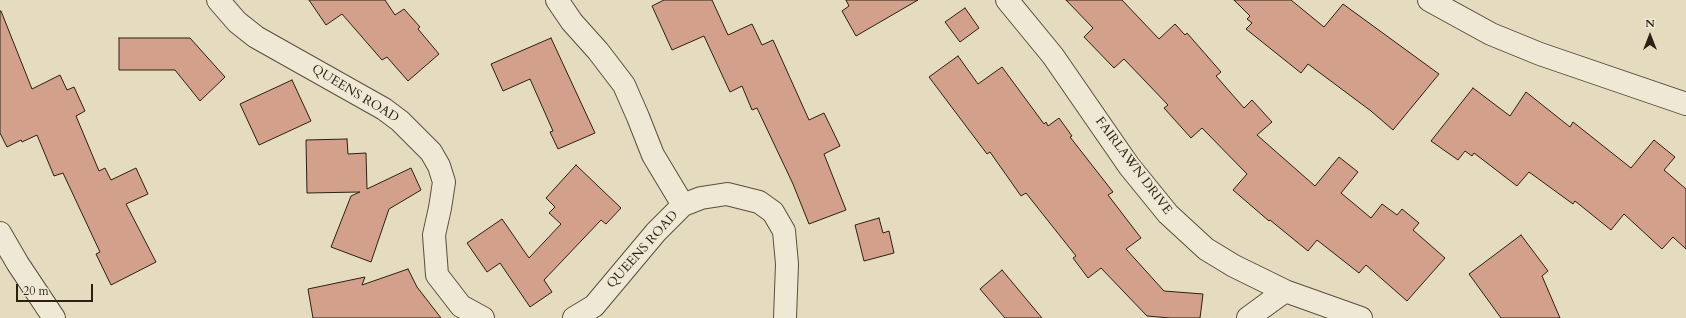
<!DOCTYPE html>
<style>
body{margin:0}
#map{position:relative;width:1686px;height:318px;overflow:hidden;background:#e5dcbf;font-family:Cardo,serif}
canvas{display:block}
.north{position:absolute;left:1630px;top:16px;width:40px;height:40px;-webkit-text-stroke:3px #eee8d5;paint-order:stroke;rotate:0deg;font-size:11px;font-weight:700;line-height:16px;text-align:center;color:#2d1f12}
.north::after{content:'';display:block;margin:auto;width:14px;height:18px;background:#2d1f12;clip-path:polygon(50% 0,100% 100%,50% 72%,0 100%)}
.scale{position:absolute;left:16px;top:284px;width:77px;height:18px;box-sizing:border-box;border:2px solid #2d1f12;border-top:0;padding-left:5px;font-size:12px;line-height:14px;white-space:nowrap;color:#2d1f12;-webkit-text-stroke:3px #eee8d5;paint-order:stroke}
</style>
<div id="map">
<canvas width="1686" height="318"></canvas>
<div class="north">N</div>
<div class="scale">20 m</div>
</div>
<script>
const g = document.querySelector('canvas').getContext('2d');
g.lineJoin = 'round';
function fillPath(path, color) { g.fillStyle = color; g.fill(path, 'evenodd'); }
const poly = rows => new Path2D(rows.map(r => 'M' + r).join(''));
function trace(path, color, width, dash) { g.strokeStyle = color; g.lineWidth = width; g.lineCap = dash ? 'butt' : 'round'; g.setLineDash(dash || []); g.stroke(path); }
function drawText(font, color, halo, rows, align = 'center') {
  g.font = font + ' Cardo,serif'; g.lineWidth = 4; g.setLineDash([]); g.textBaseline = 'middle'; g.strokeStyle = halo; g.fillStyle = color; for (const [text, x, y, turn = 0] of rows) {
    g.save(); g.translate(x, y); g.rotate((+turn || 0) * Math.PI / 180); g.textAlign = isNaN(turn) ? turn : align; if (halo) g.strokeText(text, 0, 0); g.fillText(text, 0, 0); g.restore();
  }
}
const building = poly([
 [309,0,385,0,395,15,404,9,420,27,418,29,439,54,408,81,387,57,382,60,342,14,326,25,309,0],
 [664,0,712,0,728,35,752,24,762,45,773,40,809,120,824,113,840,146,824,154,846,210,809,224,793,184,757,108,752,110,742,86,730,92,704,36,672,50,652,6,664,0],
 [846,0,918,0,856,36,842,11,849,6,846,0],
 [1066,0,1122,0,1159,39,1175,24,1185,35,1187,33,1221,72,1216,76,1244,108,1252,100,1272,122,1257,135,1315,186,1339,157,1358,172,1341,193,1371,218,1382,204,1397,215,1402,209,1419,223,1413,230,1445,258,1407,301,1366,265,1359,273,1317,240,1308,251,1270,220,1269,221,1233,190,1247,174,1202,128,1191,138,1164,108,1168,105,1124,59,1114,68,1084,37,1093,28,1066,0],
 [1234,0,1291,0,1324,27,1343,4,1439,74,1393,130,1371,111,1308,64,1301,73,1246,29,1252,23,1247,19,1250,16,1234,0],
 [965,8,979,28,960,42,945,22,965,8],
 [0,11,1,11,32,89,60,75,67,90,74,87,85,111,76,116,99,171,105,168,111,180,136,168,148,194,126,204,156,262,111,285,96,254,100,252,63,173,54,176,37,135,22,142,21,140,7,147,0,133,0,11],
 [119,38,190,38,225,77,200,101,175,70,119,70,119,38],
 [551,38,595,133,558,149,550,132,553,131,530,79,503,91,491,64,551,38],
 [958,56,978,84,1002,67,1044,124,1046,122,1048,126,1059,118,1072,136,1070,137,1113,192,1108,195,1141,238,1126,249,1164,291,1203,294,1200,318,1170,318,1147,316,1101,268,1088,278,1073,258,1076,256,1026,193,1021,196,990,152,987,154,929,77,958,56],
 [292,80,311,121,259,145,240,104,292,80],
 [1473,88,1510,116,1526,92,1570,127,1573,122,1631,168,1654,140,1675,157,1664,170,1686,189,1686,249,1673,237,1662,249,1624,214,1611,230,1575,201,1573,204,1529,172,1517,186,1474,153,1472,156,1465,151,1458,160,1431,141,1473,88],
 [347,139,348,154,366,153,367,189,411,168,421,190,389,209,371,262,331,247,351,196,360,192,307,193,306,140,347,139],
 [576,165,621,208,606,224,601,220,544,280,552,292,530,307,500,263,487,272,467,243,502,219,529,258,561,224,549,213,555,207,546,198,576,165],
 [879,218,883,233,889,231,894,253,864,261,855,225,879,218],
 [1521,235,1548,271,1542,276,1560,318,1501,318,1469,274,1521,235],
 [408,269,417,287,441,318,313,318,308,289,365,277,362,285,408,269],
 [1002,270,1042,318,1005,318,980,289,1002,270]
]);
fillPath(building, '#d3a08b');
trace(building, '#2d1f12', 1);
const minor = poly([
 [218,0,237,22,256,37,384,109,400,121,431,152,439,166,444,182,440,208,434,235,437,275,461,306,483,318],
 [557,0,572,22,598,51,624,85,638,117,653,155,683,205],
 [1007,0,1053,56,1129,166,1168,214,1206,249,1234,266,1285,291,1361,318],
 [1429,0,1491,34,1540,54,1686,104],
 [0,233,18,264,54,318],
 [574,318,594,306,656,232,683,205,701,198,727,194,759,202,773,212,784,231,787,264,785,318],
 [1248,318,1285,291]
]);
trace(minor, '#5b4e3d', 24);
trace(minor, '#eee8d5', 22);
drawText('13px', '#2d1f12', '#eee8d5', [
 ["QUEENS ROAD",355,94,31],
 ["FAIRLAWN DRIVE",1133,166,53],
 ["QUEENS ROAD",643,250,-48]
]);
</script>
